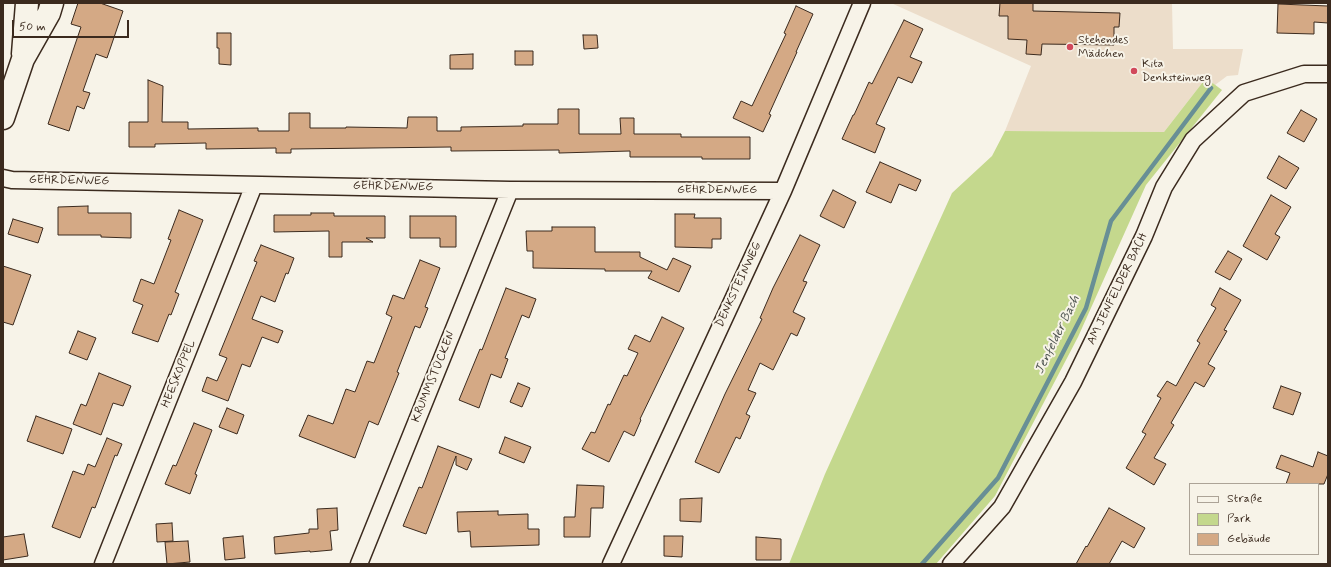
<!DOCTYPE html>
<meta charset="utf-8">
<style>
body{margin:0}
#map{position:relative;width:1331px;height:567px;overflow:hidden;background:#f7f3e8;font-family:Mynerve,sans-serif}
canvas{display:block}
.frame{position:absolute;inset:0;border:4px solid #3b2a1e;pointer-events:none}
.legend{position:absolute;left:1189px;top:483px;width:130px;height:72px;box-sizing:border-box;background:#f7f3e8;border:1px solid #aca397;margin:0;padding:5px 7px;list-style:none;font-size:12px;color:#3b2a1e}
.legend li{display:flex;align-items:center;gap:8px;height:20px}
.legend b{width:20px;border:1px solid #aca397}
.scale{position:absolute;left:12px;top:20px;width:117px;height:18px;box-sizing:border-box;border:2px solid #3b2a1e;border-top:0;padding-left:5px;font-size:12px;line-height:14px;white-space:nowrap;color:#3b2a1e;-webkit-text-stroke:3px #f7f3e8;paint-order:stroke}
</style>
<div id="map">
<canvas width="1331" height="567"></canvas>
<div class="frame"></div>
<ul class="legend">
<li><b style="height:5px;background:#f7f3e8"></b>Straße</li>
<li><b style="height:11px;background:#c4d88d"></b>Park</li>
<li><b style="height:11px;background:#d4a985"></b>Gebäude</li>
</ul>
<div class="scale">50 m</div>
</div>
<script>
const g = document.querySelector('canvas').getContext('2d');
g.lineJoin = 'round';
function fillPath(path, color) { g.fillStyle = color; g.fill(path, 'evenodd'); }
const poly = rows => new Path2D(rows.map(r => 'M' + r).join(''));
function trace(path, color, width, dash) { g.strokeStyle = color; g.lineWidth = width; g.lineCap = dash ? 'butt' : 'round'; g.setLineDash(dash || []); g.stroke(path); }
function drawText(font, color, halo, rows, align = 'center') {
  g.font = font + ' Mynerve,sans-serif'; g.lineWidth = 4; g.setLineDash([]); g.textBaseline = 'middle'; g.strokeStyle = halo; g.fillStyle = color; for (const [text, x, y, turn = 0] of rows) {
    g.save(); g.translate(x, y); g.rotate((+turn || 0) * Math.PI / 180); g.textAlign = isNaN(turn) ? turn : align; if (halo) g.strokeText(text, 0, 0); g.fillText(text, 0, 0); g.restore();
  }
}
fillPath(poly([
 [891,3,1172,3,1173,49,1243,49,1238,75,1227,76,1215,85,1206,78,1164,132,1005,131,1031,66]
]), '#ecddca');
fillPath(poly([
 [1206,78,1222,90,1146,185,1078,337,995,496,936,564,789,564,825,474,952,193,992,156,1005,131,1164,132]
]), '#c4d88d');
trace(poly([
 [922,564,998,478,1086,308,1111,221,1211,88]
]), '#688f95', 4.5);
const building = poly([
 [78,3,100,3,123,11,107,58,96,54,83,91,90,93,84,109,77,106,69,131,48,124,81,27,71,24,78,3],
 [1000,3,1033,3,1033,11,1120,13,1119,27,1114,27,1114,45,1042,44,1041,55,1026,54,1027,40,1008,39,1008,16,999,16,1000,3],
 [1278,4,1328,6,1328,23,1314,22,1314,34,1277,33,1278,4],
 [796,6,813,14,796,52,797,52,769,114,771,115,763,132,733,118,741,101,752,106,786,34,784,33,796,6],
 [904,20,923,29,910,57,922,62,912,83,898,77,876,124,885,128,875,153,842,139,853,115,854,115,869,82,872,84,904,20],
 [217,33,231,33,231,65,219,64,219,48,217,48,217,33],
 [583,35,597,35,598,48,584,49,583,35],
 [515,51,533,51,533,65,515,65,515,51],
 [473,54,473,69,450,69,450,55,473,54],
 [148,80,163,86,162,122,188,122,188,129,258,128,258,131,289,131,289,113,310,113,310,128,346,128,346,127,407,128,408,117,437,117,437,131,461,131,461,127,523,126,523,124,558,124,558,109,579,109,579,134,621,134,620,118,634,118,634,134,681,134,681,137,750,137,750,159,702,159,702,157,630,157,630,151,559,153,559,150,451,151,451,147,291,149,291,153,276,153,276,148,206,149,206,143,155,144,155,147,129,147,129,122,148,122,148,80],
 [1301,110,1317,119,1304,142,1287,133,1301,110],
 [1279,156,1299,168,1286,189,1267,178,1279,156],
 [880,162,921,180,916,191,899,184,891,203,866,192,880,162],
 [833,190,856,202,844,228,820,216,833,190],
 [1271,195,1291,207,1275,234,1280,237,1267,260,1243,246,1271,195],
 [88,206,88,213,131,213,131,238,101,237,101,235,58,235,58,207,88,206],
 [179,210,203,220,175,292,179,294,171,315,169,314,158,342,132,333,143,305,133,301,141,279,154,284,171,240,168,239,179,210],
 [311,213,334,213,334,216,385,216,385,238,366,238,373,242,342,242,342,257,329,257,329,231,274,232,274,215,311,215,311,213],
 [675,214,695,214,694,218,721,218,721,239,712,239,712,248,675,247,675,214],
 [410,216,456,216,456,247,440,247,440,238,410,238,410,216],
 [13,219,43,228,38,243,8,234,13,219],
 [552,227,595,227,595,252,640,252,640,257,667,270,673,258,691,266,679,292,648,278,652,271,605,271,605,269,533,268,533,251,527,251,526,231,552,231,552,227],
 [800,235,820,245,803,281,807,282,793,312,805,318,797,336,791,333,773,370,760,363,748,390,756,393,746,414,750,416,740,439,736,437,719,473,695,462,725,394,762,319,760,318,773,288,800,235],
 [261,245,294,258,288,274,286,273,275,302,261,296,252,319,283,331,278,343,262,337,250,367,242,364,228,401,202,391,207,377,217,381,227,358,219,355,257,262,254,261,261,245],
 [1228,251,1242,259,1230,280,1215,272,1228,251],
 [420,260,440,268,425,307,428,308,420,328,415,326,397,372,399,373,378,425,369,421,355,458,299,436,308,415,333,424,346,389,355,392,367,361,374,363,392,317,386,314,393,295,404,299,420,260],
 [3,266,31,275,13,325,3,322,3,266],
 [506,288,536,299,529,318,522,315,505,358,508,359,501,378,491,374,479,408,459,400,480,349,482,350,506,288],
 [1220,288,1241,300,1224,330,1227,331,1208,364,1215,368,1204,387,1195,382,1171,423,1174,425,1154,458,1166,464,1154,485,1126,468,1146,434,1142,432,1161,398,1157,396,1167,381,1176,386,1200,343,1197,341,1216,308,1211,305,1220,288],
 [662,317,684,328,640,419,641,420,634,436,624,431,609,462,582,449,591,432,595,433,608,404,610,405,624,375,627,376,638,353,628,349,635,335,650,342,662,317],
 [78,331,96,338,87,360,69,353,78,331],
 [99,373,131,386,123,406,113,403,101,435,73,424,81,404,86,406,99,373],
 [518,383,530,388,522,407,510,402,518,383],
 [1281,386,1301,393,1293,415,1273,408,1281,386],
 [227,408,244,415,237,434,219,427,227,408],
 [36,416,72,429,63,454,27,441,36,416],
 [194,423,212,430,195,474,197,475,190,494,165,484,173,465,176,466,194,423],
 [505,437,531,447,524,463,499,453,505,437],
 [107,438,122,444,117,456,115,455,95,508,92,507,80,538,52,527,73,471,84,475,88,464,95,467,107,438],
 [438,446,472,459,467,470,456,465,456,456,426,534,403,526,419,487,422,488,438,446],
 [1318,452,1328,456,1328,474,1324,484,1286,484,1290,473,1276,468,1281,455,1313,467,1318,452],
 [577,485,604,486,603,508,591,508,590,537,564,537,564,517,575,517,577,485],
 [702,498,701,522,680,521,680,499,702,498],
 [337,508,338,530,330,531,332,550,310,552,310,551,275,554,274,537,309,533,309,529,318,529,317,509,337,508],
 [1109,508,1145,528,1134,548,1122,541,1109,564,1076,564,1086,546,1087,547,1109,508],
 [498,511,498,515,528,514,528,529,539,529,539,545,471,547,470,531,458,532,457,512,498,511],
 [172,523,173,541,157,542,156,524,172,523],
 [24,534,28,556,3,560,3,537,24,534],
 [243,536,245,558,225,560,223,538,243,536],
 [664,536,683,536,682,557,664,556,664,536],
 [756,537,781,539,781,560,756,560,756,537],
 [188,541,190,562,167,564,165,542,188,541]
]);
fillPath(building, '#d4a985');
trace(building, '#3b2a1e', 1);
const street = poly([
 [3,178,12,180,510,190,783,191],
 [103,564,254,185],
 [359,564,510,190],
 [611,564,783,191,862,3],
 [951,564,1002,507,1073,382,1144,236,1164,187,1193,140,1244,93,1304,74,1328,74]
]);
const secondary = poly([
 [23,54,27,3],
 [3,118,23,59,49,13,52,3]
]);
trace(street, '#3b2a1e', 19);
trace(secondary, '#3b2a1e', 25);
trace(street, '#f7f3e8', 16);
trace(secondary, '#f7f3e8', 22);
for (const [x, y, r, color] of [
 [1070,47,4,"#d1495b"],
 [1134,71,4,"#d1495b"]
]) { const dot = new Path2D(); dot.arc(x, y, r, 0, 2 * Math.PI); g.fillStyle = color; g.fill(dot); trace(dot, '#f7f3e8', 1.5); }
drawText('12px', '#3b2a1e', '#f7f3e8', [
 ["Stehendes",1078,40],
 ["Mädchen",1078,54],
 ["Kita",1142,64],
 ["Denksteinweg",1142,78]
], 'left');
drawText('12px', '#3b2a1e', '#f7f3e8', [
 ["GEHRDENWEG",69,181,1],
 ["GEHRDENWEG",393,187,1],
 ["GEHRDENWEG",717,190],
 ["DENKSTEINWEG",739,285,-65],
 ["AM JENFELDER BACH",1118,289,-64],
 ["HEESKOPPEL",179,374,-68],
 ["KRUMMSTÜCKEN",434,377,-68]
]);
drawText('italic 13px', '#4e5450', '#f7f3e8', [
 ["Jenfelder Bach",1058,335,-64]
]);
</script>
